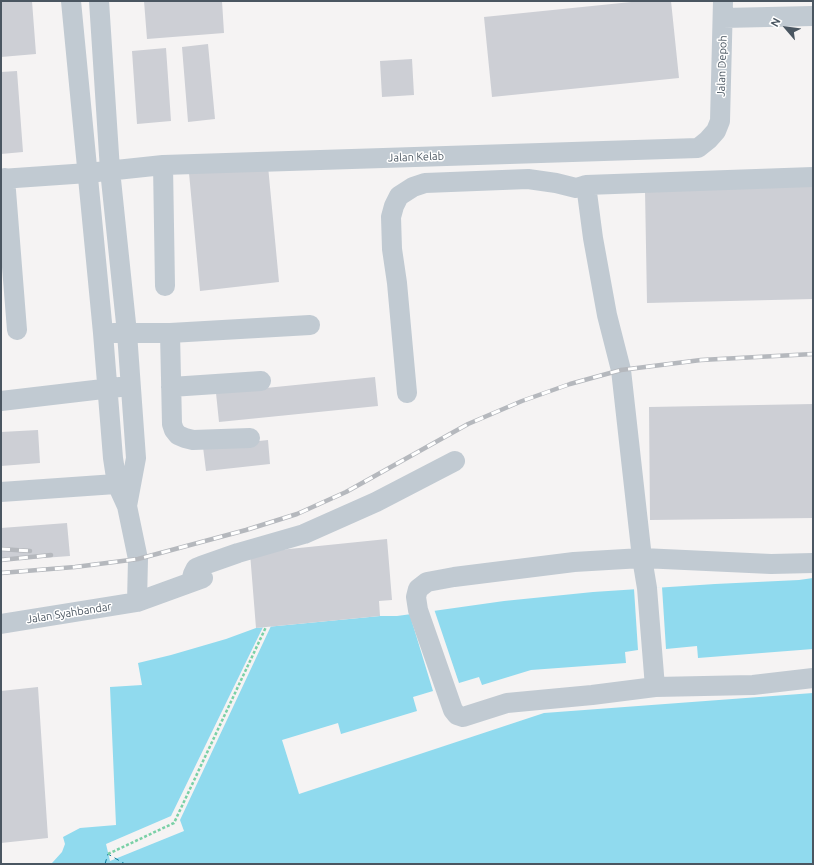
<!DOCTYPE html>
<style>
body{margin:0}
#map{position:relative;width:814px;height:865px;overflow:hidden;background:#f5f3f3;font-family:Ubuntu,sans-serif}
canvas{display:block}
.frame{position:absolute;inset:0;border:2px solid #4a5661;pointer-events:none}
.north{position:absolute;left:766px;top:8px;width:40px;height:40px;-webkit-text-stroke:3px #fff;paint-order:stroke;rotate:298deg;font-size:11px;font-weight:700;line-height:16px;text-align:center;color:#4a5661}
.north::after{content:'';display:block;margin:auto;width:14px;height:18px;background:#4a5661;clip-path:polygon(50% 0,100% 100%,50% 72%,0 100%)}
</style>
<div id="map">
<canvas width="814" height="865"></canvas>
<div class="frame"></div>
<div class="north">N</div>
</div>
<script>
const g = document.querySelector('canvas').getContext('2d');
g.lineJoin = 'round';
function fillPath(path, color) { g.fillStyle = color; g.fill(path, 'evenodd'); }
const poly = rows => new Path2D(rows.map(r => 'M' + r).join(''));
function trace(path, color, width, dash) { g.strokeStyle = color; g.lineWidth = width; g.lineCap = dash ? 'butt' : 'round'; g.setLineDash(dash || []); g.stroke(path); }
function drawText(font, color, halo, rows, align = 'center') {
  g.font = font + ' Ubuntu,sans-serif'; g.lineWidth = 3; g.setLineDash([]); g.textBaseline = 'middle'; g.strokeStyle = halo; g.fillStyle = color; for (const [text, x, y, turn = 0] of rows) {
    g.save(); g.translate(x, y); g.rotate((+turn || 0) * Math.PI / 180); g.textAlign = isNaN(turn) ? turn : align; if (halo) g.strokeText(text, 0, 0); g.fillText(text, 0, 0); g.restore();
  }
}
fillPath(poly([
 [813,578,813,864,46,864,52,863,62,852,65,844,63,837,80,828,116,825,110,687,142,685,138,663,171,655,226,639,256,628,380,616,397,616,419,613,504,601,593,592,715,584,799,580]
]), '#90daee');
fillPath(poly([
 [662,587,666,649,697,646,698,658,813,649,813,693,544,713,299,794,282,740,338,723,341,734,417,711,413,697,433,691,409,612,434,609,459,683,479,677,482,685,531,670,626,663,625,652,638,650,634,589],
 [271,626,180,820,184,831,110,861,106,844,171,816,263,627]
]), '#f5f3f3');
trace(poly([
 [105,864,108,854,125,864]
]), '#0c7c9b', 1, [5, 4]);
fillPath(poly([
 [1,1,32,1,36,54,1,57],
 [144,1,222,1,224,33,147,39],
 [641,1,671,1,679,78,492,97,484,17],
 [208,44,215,119,188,122,182,47],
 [166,48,171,121,137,124,132,51],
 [412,59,414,95,382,97,380,61],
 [17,71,23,152,1,154,1,72],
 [268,166,279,282,200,291,189,173],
 [813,186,813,299,647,303,645,190],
 [375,377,378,406,219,422,216,393],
 [813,404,813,518,650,520,649,407],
 [38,430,40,463,1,466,1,432],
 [268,440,270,464,206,471,203,447],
 [67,523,70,556,1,561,1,528],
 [387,539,392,600,379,601,380,616,256,628,250,553],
 [38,687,48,838,1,843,1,691]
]), '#cdcfd5');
trace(poly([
 [108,854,174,823,266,627]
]), '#7ad0a6', 2.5, [3, 2]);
trace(poly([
 [71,1,103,333,113,458,117,484,127,506,138,559,137,602],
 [99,1,110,170,127,333,136,458,127,506],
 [723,18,813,16],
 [163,165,165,286],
 [813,177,586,185,593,238,607,315,621,370,642,558,647,588,655,687,753,685,813,678],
 [5,178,17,330],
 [1,179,88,173,163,165,698,148,708,140,716,131,720,121,723,1],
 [113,333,170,333,310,325],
 [170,333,172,424,174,430,178,435,185,438,193,440,250,438],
 [171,387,261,381],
 [407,393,397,283,392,249,391,217,394,206,399,196,413,187,425,183,528,179,556,183,576,188,586,185],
 [1,401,120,387],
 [1,492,130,483],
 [191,582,193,574,196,568,201,566,238,553,304,534,376,502,455,461],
 [1,624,137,602,203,578],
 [655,687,592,695,507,703,463,717,457,715,453,710,418,610,416,597,418,589,427,582,454,577,574,562,642,558,771,564,813,563]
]), '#c1cad2', 20);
const rail = poly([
 [1,549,30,551],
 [1,560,51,555],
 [1,573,75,567,138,559,246,530,297,514,346,492,468,424,522,401,570,384,621,370,701,360,813,354]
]);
trace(rail, '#b5b8bd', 4.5);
trace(rail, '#fff', 3, [9]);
drawText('11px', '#4a5661', '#fff', [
 ["Jalan Depoh",722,66,-88],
 ["Jalan Kelab",416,157,-2],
 ["Jalan Syahbandar",69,613,-9]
]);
</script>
